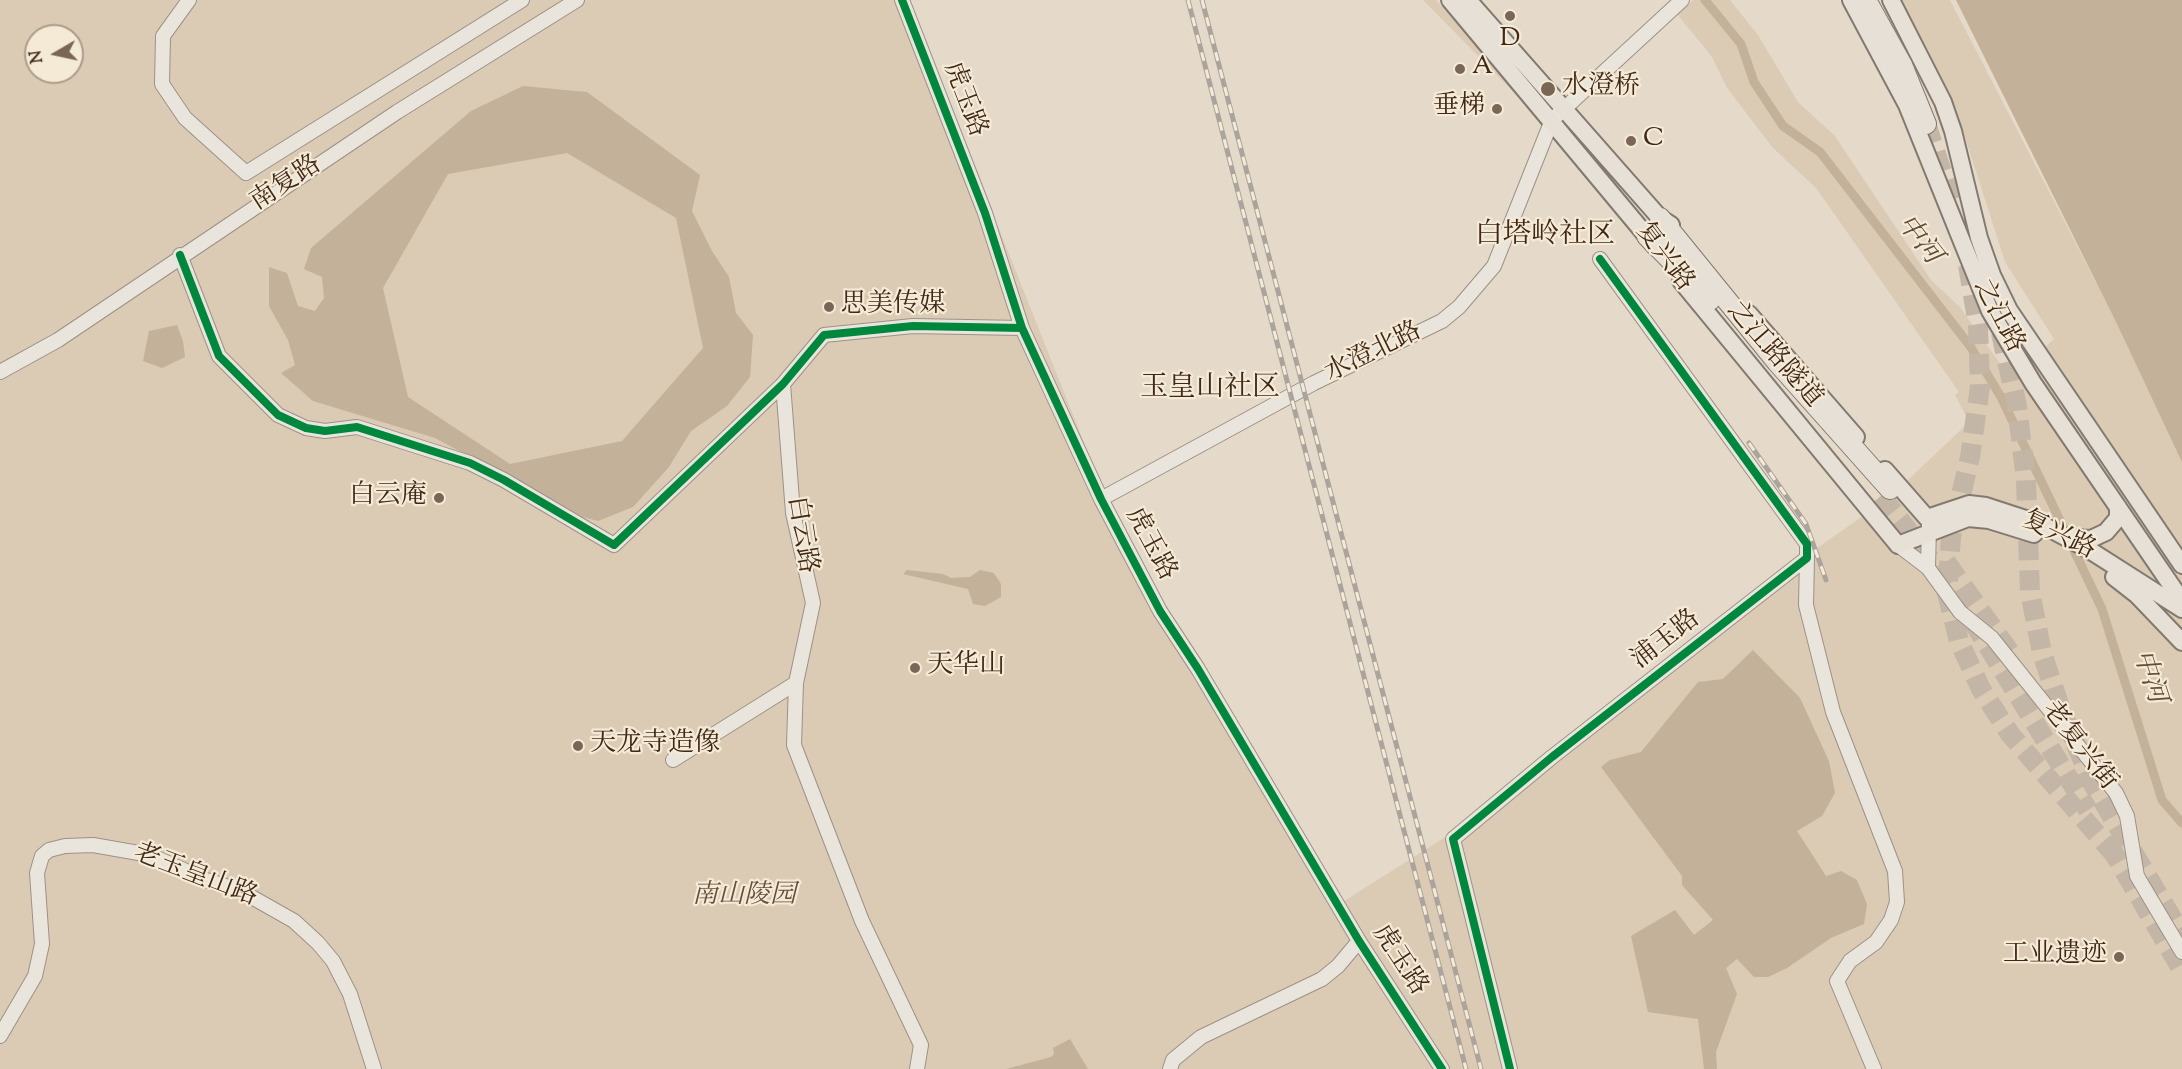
<!DOCTYPE html>
<meta charset="utf-8">
<style>
body{margin:0}
#map{position:relative;width:2182px;height:1069px;overflow:hidden;background:#e5dac9;font-family:"Sorts Mill Goudy",serif}
canvas{display:block}
.north{position:absolute;left:24px;top:24px;width:60px;height:60px;box-sizing:border-box;background:#f5ead5;border:2px solid #ac9c8a;border-radius:50%;rotate:261deg;font-size:16px;font-weight:700;line-height:24px;text-align:center;color:#3f281a}
.north::after{content:'';display:block;margin:auto;width:21px;height:27px;background:#796657;clip-path:polygon(50% 0,100% 100%,50% 72%,0 100%)}
</style>
<div id="map">
<canvas width="2182" height="1069"></canvas>
<div class="north">N</div>
</div>
<script>
const g = document.querySelector('canvas').getContext('2d');
g.lineJoin = 'round';
function fillPath(path, color) { g.fillStyle = color; g.fill(path, 'evenodd'); }
const poly = rows => new Path2D(rows.map(r => 'M' + r).join(''));
function trace(path, color, width, dash) { g.strokeStyle = color; g.lineWidth = width; g.lineCap = dash ? 'butt' : 'round'; g.setLineDash(dash || []); g.stroke(path); }
function drawText(font, color, halo, rows, align = 'center') {
  g.font = font + ' "Sorts Mill Goudy","Noto Serif SC",serif'; g.lineWidth = 4.5; g.setLineDash([]); g.textBaseline = 'middle'; g.strokeStyle = halo; g.fillStyle = color; for (const [text, x, y, turn = 0] of rows) {
    g.save(); g.translate(x, y); g.rotate((+turn || 0) * Math.PI / 180); g.textAlign = isNaN(turn) ? turn : align; if (halo) g.strokeText(text, 0, 0); g.fillText(text, 0, 0); g.restore();
  }
}
fillPath(poly([
 [0,0,908,0,1118,528,1333,908,1477,817,1800,560,1890,497,1969,422,1955,395,1959,392,1816,188,1773,148,1727,88,1712,57,1677,14,1693,0,1730,0,1758,35,1798,102,1835,136,1931,280,1960,307,2011,379,2054,339,2005,262,1955,106,1899,0,1950,0,2147,381,2182,458,2182,1069,0,1069],
 [36,36,72,36,72,72,36,72],
 [1423,0,1436,0,1538,117]
]), '#dbcbb4');
fillPath(poly([
 [1956,0,2182,0,2182,462,2118,326],
 [523,86,587,92,700,175,692,211,712,251,729,277,736,313,753,335,750,377,727,406,691,431,669,467,633,507,598,521,564,512,517,482,435,438,313,401,281,373,295,365,288,340,269,306,269,267,287,273,298,306,315,311,324,298,322,277,304,269,311,248,471,111],
 [567,153,676,218,703,348,622,441,510,464,408,397,383,288,448,174],
 [177,325,183,341,185,357,162,368,143,361,149,331],
 [907,570,943,574,951,578,970,577,980,570,994,573,1001,584,1001,597,985,606,973,604,968,589,903,574],
 [1753,650,1800,698,1829,761,1835,793,1822,816,1797,831,1826,876,1841,871,1857,880,1867,904,1864,924,1831,938,1787,968,1768,977,1754,977,1737,959,1726,968,1737,994,1716,1052,1717,1069,1704,1069,1698,1019,1648,1012,1631,936,1675,910,1694,935,1713,920,1682,885,1682,876,1601,767,1610,760,1641,752,1698,682,1723,679],
 [1070,1039,1088,1069,1006,1069,1051,1057,1054,1054,1053,1048]
]), '#c3b19a');
trace(poly([
 [1705,0,1741,44,1754,82,1783,126,1820,152,1970,346,2001,397,2065,531],
 [2070,542,2102,609,2162,800,2182,823]
]), '#c3b19a', 9);
trace(poly([
 [1926,124,1952,202],
 [1968,265,1978,325,1980,387,1970,457,1951,537,1947,593,1959,641,1981,689,2010,734,2115,855],
 [1988,274,2017,406,2026,480,2030,592,2042,653,2061,710,2093,784],
 [1881,496,1937,568],
 [1946,562,2014,658],
 [1972,620,2088,810],
 [2087,774,2182,935],
 [2109,845,2182,970]
]), '#c4b6a6', 20, [20, 10]);
const minor = poly([
 [189,0,163,36,162,84,185,118,246,173,522,0],
 [902,0,985,213,1022,328,1101,499,1160,611,1198,669,1359,941,1442,1069],
 [180,255,219,356,278,415,306,428,325,431,357,427,470,463,504,480,614,545,783,384,824,335,913,326,1022,328],
 [0,372,58,340,397,112,577,0],
 [783,384,793,513,813,603,796,683,794,745,862,921,921,1045,917,1069],
 [1101,499,1314,383,1442,321,1459,307,1494,266,1552,120,1682,0],
 [1898,545,1928,568,1960,612,1992,638,2116,793,2127,816,2137,876,2182,952],
 [1807,558,1806,605,1833,712,1895,871,1897,902,1891,920,1876,942,1850,961,1837,981,1874,1069],
 [1928,568,1929,525],
 [673,760,796,683],
 [0,1036,35,976,42,944,37,873,42,856,49,850,65,846,93,845,150,855,206,880,241,891,294,921,318,943,333,961,350,994,374,1069],
 [1170,1069,1173,1060,1201,1037,1322,979,1338,966,1359,941],
 [1510,1069,1453,839,1552,757,1807,558,1807,544,1804,540,1600,259]
]);
const major = poly([
 [1450,0,1655,246],
 [1468,0,1660,218,1671,225],
 [1851,0,1907,105,1990,311,2033,383,2182,601],
 [1891,0,1943,102,1953,131,1979,238,1992,275,2009,310,2182,565],
 [1681,281,1898,545],
 [1749,314,1856,437],
 [1885,470,1927,518,1969,504,1986,506,2041,524,2091,551,2182,609],
 [2072,538,2091,539,2106,532,2118,518,2118,507],
 [1898,545,1968,518,1989,520,2034,534],
 [2114,577,2137,595,2182,642]
]);
const highway = poly([
 [1866,0,1902,65,1926,124],
 [1660,218,1777,362,1890,489],
 [1647,236,1710,300]
]);
trace(minor, '#9b9286', 16);
trace(major, '#837a6f', 20);
trace(highway, '#837a6f', 22);
trace(minor, '#eae5dc', 14);
trace(major, '#e6e0d7', 16);
trace(highway, '#e6e0d7', 20);
const rail = poly([
 [1188,0,1466,1069],
 [1202,0,1481,1069],
 [1749,443,1806,524,1826,580]
]);
trace(rail, '#aba49d', 5);
trace(rail, '#f5ead5', 3, [9]);
trace(poly([
 [902,0,985,213,1022,328,1101,499,1160,611,1198,669,1359,941,1442,1069],
 [180,255,219,356,278,415,306,428,325,431,357,427,470,463,504,480,614,545,783,384,824,335,913,326,1022,328],
 [1510,1069,1453,839,1552,757,1807,558,1807,544,1804,540,1600,259]
]), '#00873e', 8);
for (const [x, y, r, color] of [
 [1510,16,6,"#796657"],
 [1460,69,6,"#796657"],
 [1548,89,8,"#796657"],
 [1497,109,6,"#796657"],
 [1631,141,6,"#796657"],
 [829,307,6,"#796657"],
 [439,498,6,"#796657"],
 [915,668,6,"#796657"],
 [578,746,6,"#796657"],
 [2119,957,6,"#796657"]
]) { const dot = new Path2D(); dot.arc(x, y, r, 0, 2 * Math.PI); g.fillStyle = color; g.fill(dot); trace(dot, '#f5ead5', 2); }
drawText('26px', '#3f281a', '#f5ead5', [
 ["D",1510,41,"center"],
 ["A",1472,69],
 ["水澄桥",1562,89],
 ["垂梯",1485,109,"right"],
 ["C",1643,141],
 ["思美传媒",841,307],
 ["白云庵",427,498,"right"],
 ["天华山",927,668],
 ["天龙寺造像",590,746],
 ["工业遗迹",2107,957,"right"]
], 'left');
drawText('26px', '#3f281a', '#f5ead5', [
 ["虎玉路",963,100,69],
 ["南复路",287,185,-33],
 ["复兴路",1663,258,53],
 ["之江路",1997,317,62],
 ["水澄北路",1374,354,-26],
 ["之江路隧道",1773,356,49],
 ["白云路",800,535,81],
 ["复兴路",2058,537,26],
 ["虎玉路",1149,545,62],
 ["浦玉路",1667,641,-38],
 ["老复兴街",2078,747,52],
 ["老玉皇山路",195,877,21],
 ["虎玉路",1398,961,57]
]);
drawText('italic 26px', '#644e3c', '#f5ead5', [
 ["南山陵园",744,898]
]);
drawText('italic 27px', '#624c3a', '#f5ead5', [
 ["中河",1917,241,52],
 ["中河",2147,677,72]
]);
drawText('28px', '#3f281a', '#f5ead5', [
 ["白塔岭社区",1545,237],
 ["玉皇山社区",1210,390]
]);
</script>
